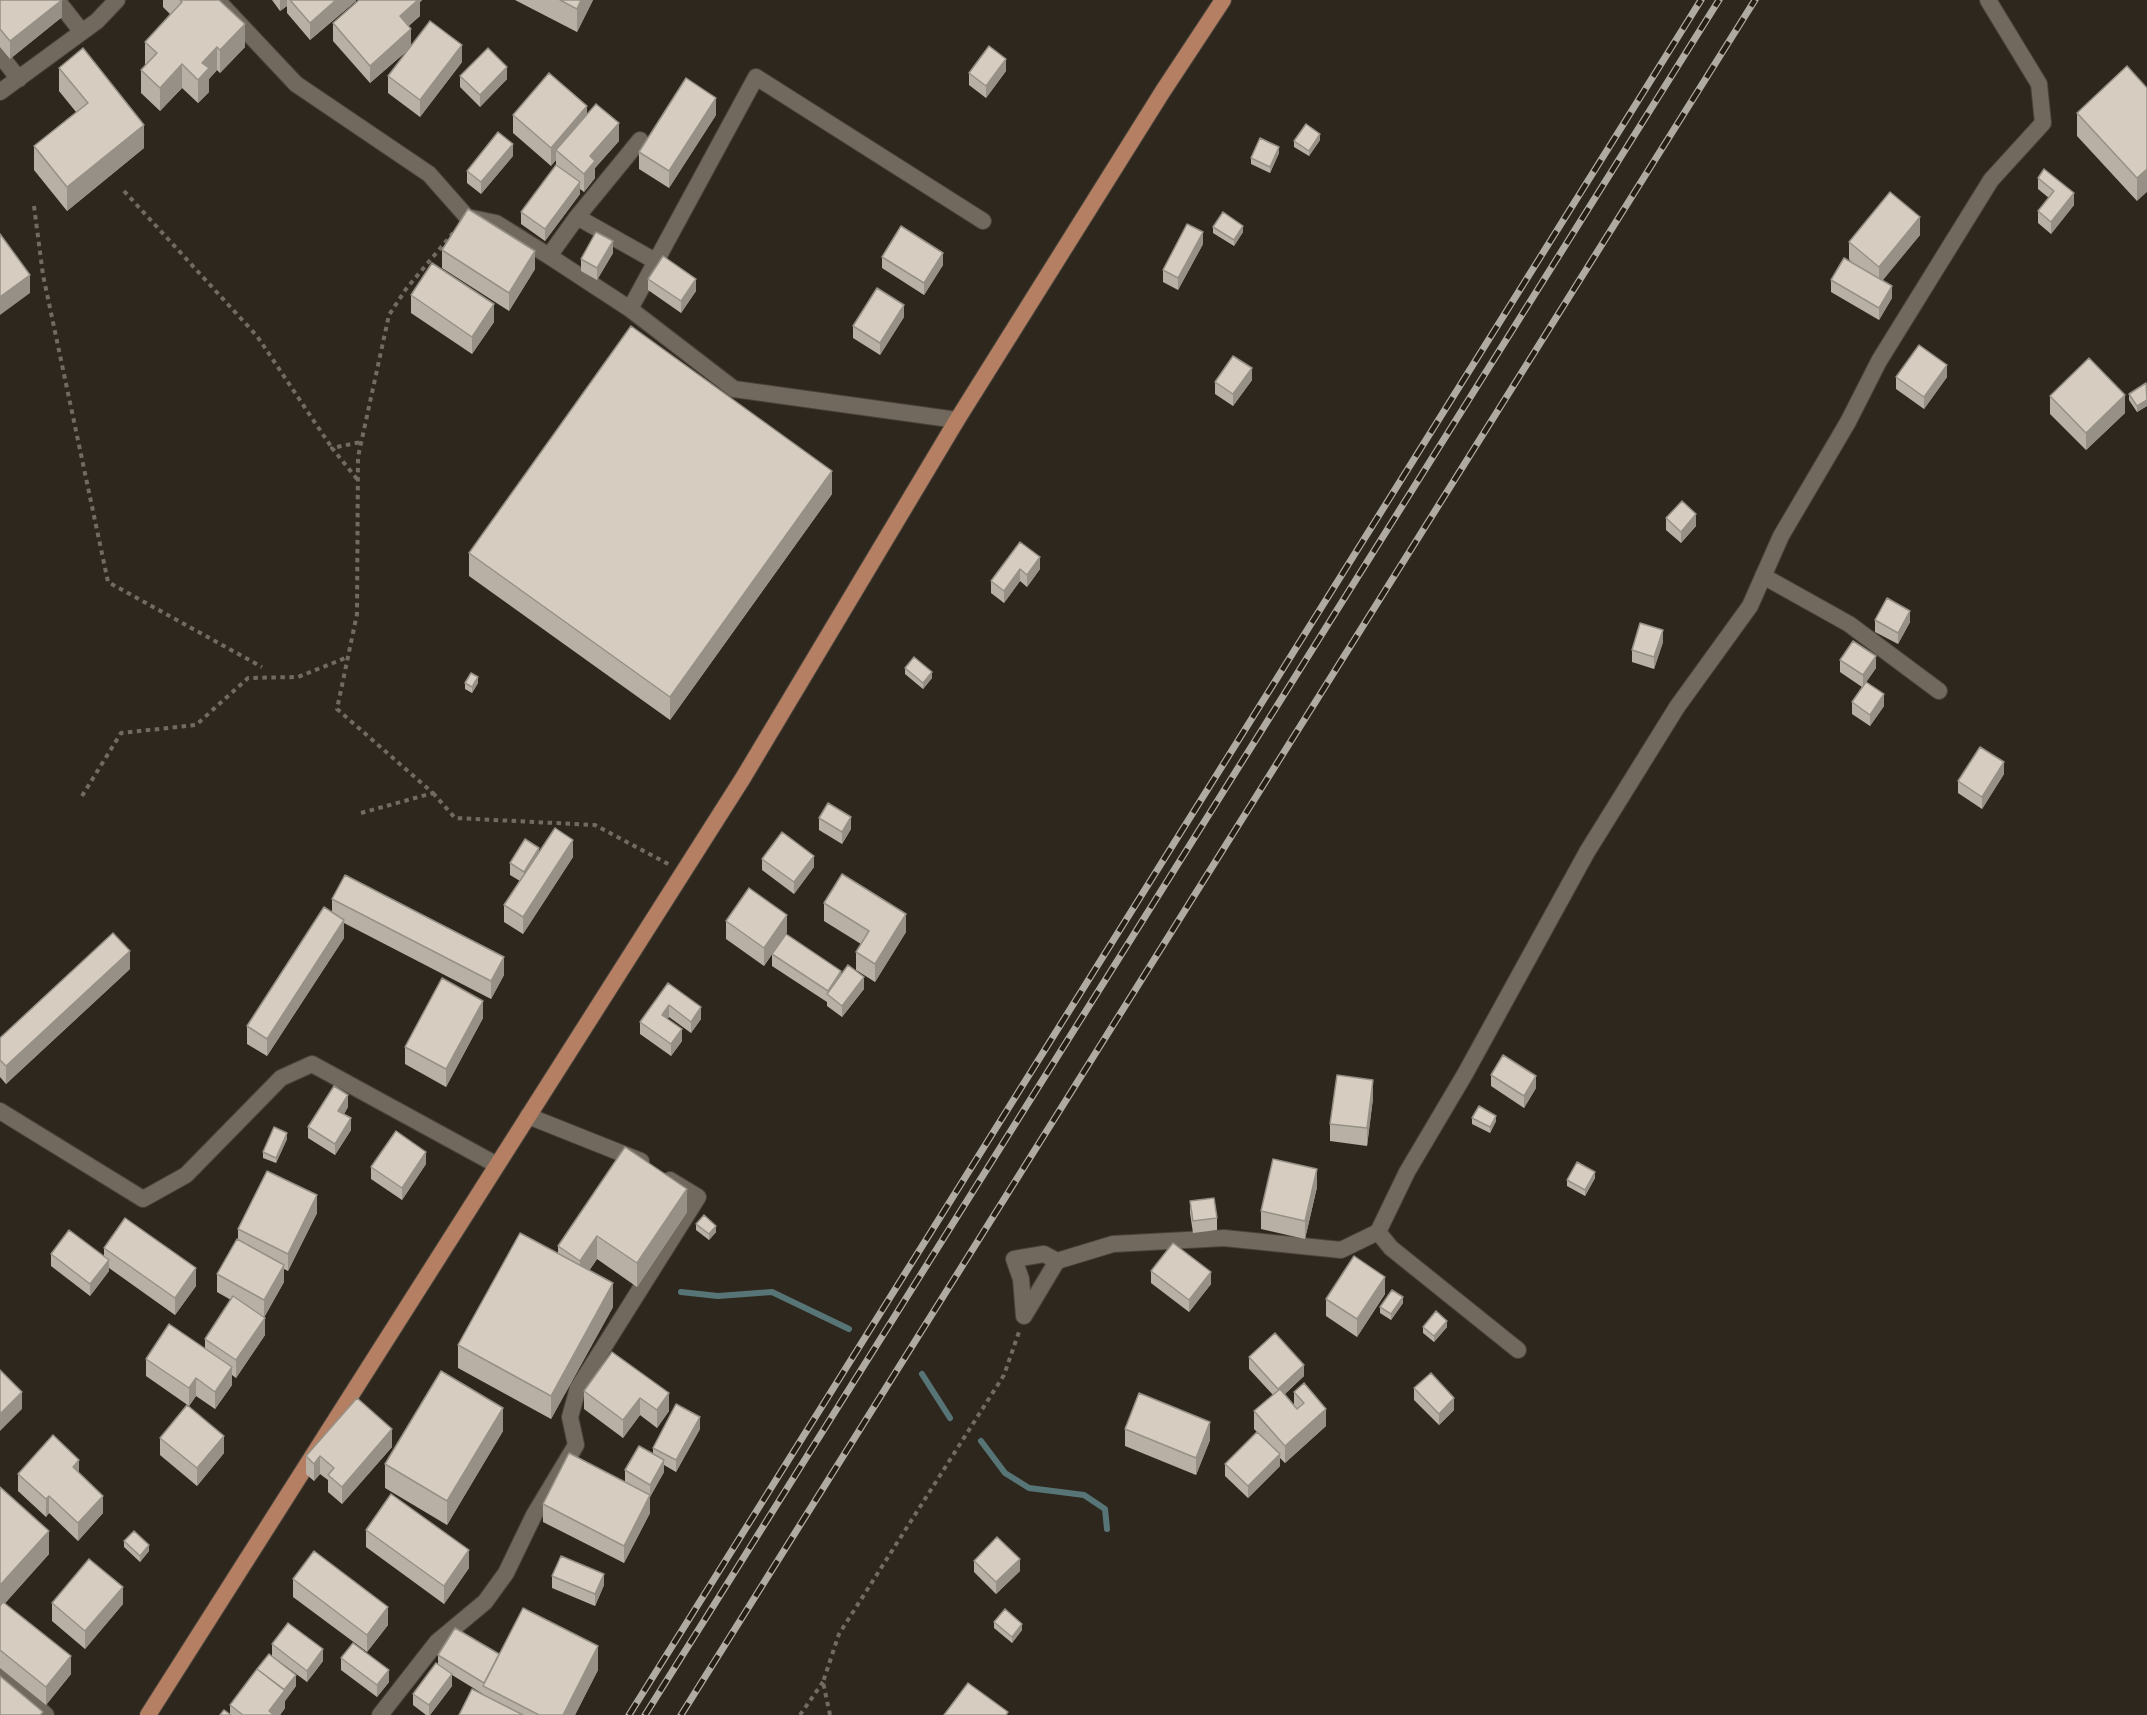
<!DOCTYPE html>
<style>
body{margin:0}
canvas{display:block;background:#2e271d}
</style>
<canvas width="2147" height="1715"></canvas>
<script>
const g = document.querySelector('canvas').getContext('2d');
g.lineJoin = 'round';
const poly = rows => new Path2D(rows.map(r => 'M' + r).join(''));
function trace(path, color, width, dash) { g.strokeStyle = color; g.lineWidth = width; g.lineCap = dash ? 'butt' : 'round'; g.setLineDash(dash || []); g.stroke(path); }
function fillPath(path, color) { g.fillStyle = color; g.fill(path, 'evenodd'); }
trace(poly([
 [681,1292,718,1296,772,1292,849,1329],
 [922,1374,950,1418],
 [981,1441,1005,1473,1029,1488,1084,1495,1105,1509,1107,1529]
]), '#577576', 6);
const minor = poly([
 [57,0,82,32],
 [217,0,296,84,429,174,467,217,496,223,549,256,630,309,734,389,957,420],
 [0,55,19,79],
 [0,92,97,21,117,0],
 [577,217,657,262],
 [549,256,577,217,640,140],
 [630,309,756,77,983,221],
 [1763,576,1849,624,1939,691],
 [528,1116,641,1161],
 [1024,1316,1057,1261,1113,1244,1224,1238,1341,1250,1378,1232],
 [1024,1316,1021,1279,1014,1259,1044,1254,1057,1261],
 [1518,1350,1391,1248,1378,1232,1407,1172,1465,1074,1587,852,1677,707,1750,606,1781,536,1848,422,1879,361,1991,180,2043,123,2039,84,1988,0],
 [0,1674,46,1715],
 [380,1715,437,1642,485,1602,506,1573,534,1515,576,1445,570,1417,578,1388,698,1197,670,1180]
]);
const tertiary = poly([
 [0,1111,143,1199,186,1175,281,1078,312,1064,497,1165]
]);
const primary = poly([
 [148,1715,743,778,957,420,1163,91,1223,0]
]);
trace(minor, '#49433b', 18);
trace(tertiary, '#49433b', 18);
trace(primary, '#49433b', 18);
trace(poly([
 [124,191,257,336,332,448],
 [34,206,43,275,108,582,262,667],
 [357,479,332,448,361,442],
 [433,793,455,818,595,825,670,865],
 [82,796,121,733,196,725,248,678,298,677,348,657],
 [361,813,433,793,337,709,357,614,358,457,389,315,406,289,453,233],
 [800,1715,823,1682],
 [830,1715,823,1682,839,1634,1004,1375,1019,1332]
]), '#716b62', 4, [4.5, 4.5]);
trace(minor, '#71695e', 16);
trace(tertiary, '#71695e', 16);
trace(primary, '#b47f62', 16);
const rail = poly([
 [629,1715,1701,0],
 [645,1715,1719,0],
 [681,1715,1755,0]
]);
trace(rail, '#afaaa2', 7);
trace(rail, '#241d13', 4.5, [14]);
fillPath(poly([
 [0,0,62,17,10,59,0,47],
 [163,0,219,0,245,47,220,73,217,70,209,79,209,92,198,103,182,88,160,111,141,93,141,70,145,65,145,42,170,14,163,7],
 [272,0,356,0,356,1,310,40,287,13,287,6,280,11],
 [359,0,422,0,420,2,420,16,408,26,411,45,462,62,420,117,388,93,388,76,407,51,370,83,333,41,333,23],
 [515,0,593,0,577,32],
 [59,68,144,148,67,211,34,170,34,146,76,112,59,91],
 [1006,71,986,98,969,85,969,73],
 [460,76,507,79,480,107,460,87],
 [2147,88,2137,201,2077,136,2077,113],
 [587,114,619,141,595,168,595,178,584,192,580,189,580,194,545,241,521,224,521,212,556,165,556,160,551,166,513,133,513,115],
 [716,115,669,188,639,169,639,152],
 [1320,140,1309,156,1294,147,1294,141],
 [1279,153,1270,173,1251,164,1251,158],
 [513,156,481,194,467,183,467,171],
 [2038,178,2074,205,2051,234,2038,223,2038,211,2049,198,2038,189],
 [1213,227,1243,232,1234,246,1213,233],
 [1920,235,1882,280,1892,298,1879,320,1831,292,1831,280,1852,263,1849,259,1849,242],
 [1203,244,1178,290,1163,282,1163,270],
 [442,250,535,269,509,311,442,268],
 [613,253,597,280,581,271,581,259],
 [882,257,943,265,924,295,882,268],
 [648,279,696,291,681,313,648,290],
 [411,295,494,322,472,354,411,313],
 [904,317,880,355,853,338,853,326],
 [1896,377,1947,377,1924,409,1896,389],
 [1252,380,1233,406,1215,394,1215,382],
 [2147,384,2147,406,2137,412,2129,400,2129,394],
 [2050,396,2125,413,2086,450,2050,414],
 [832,494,670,720,469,576,469,553],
 [1666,518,1696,526,1681,543,1666,530],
 [1020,542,1040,569,1027,587,1020,581,1004,603,991,593,991,581],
 [1875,620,1910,622,1898,644,1875,632],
 [1663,642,1654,669,1632,662,1632,650],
 [1840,660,1876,668,1866,682,1884,706,1870,726,1852,714,1852,702,1862,687,1840,672],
 [905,668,932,678,923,689,905,674],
 [465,683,478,683,472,693,465,689],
 [2004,774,1982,809,1958,793,1958,781],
 [819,818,851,829,842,844,819,830],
 [539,852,573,857,523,934,504,922,504,905,520,881,510,875,510,863],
 [762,859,814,867,794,894,762,870],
 [332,899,504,975,491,999,344,923,344,938,267,1056,247,1044,247,1026,332,912],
 [824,903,906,932,875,982,856,970,856,952,861,944,824,921],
 [726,921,787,932,764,966,726,939],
 [772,954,841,974,864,989,842,1017,827,1006,827,1002,772,966],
 [130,969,6,1084,0,1077,0,1038],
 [668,983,701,1019,691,1033,669,1017,667,1019,682,1041,671,1056,640,1034,640,1022],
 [483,1018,446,1087,405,1064,405,1047],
 [1491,1075,1536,1088,1524,1108,1491,1086],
 [1373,1098,1367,1146,1330,1141,1330,1124],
 [348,1107,344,1114,351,1130,335,1155,308,1138,308,1127],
 [1472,1118,1496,1121,1490,1133,1472,1124],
 [287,1139,276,1163,263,1158,263,1152],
 [426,1164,402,1200,371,1179,371,1167],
 [1595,1178,1585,1196,1567,1186,1567,1180],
 [1317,1187,1305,1239,1261,1229,1261,1211],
 [1190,1201,1217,1218,1217,1230,1193,1233,1190,1213],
 [687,1212,637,1287,597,1259,589,1271,613,1307,551,1419,458,1368,458,1345,558,1254,558,1246],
 [317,1213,288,1271,284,1269,284,1282,264,1317,265,1335,236,1378,232,1375,232,1385,215,1409,196,1396,189,1406,146,1376,146,1359,205,1348,205,1339,231,1300,217,1292,217,1274,238,1240,238,1229],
 [696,1224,716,1232,709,1240,696,1230],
 [104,1248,196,1286,175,1315,109,1268,109,1271,90,1296,51,1266,51,1254,104,1256],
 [1151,1271,1211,1284,1189,1312,1151,1283],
 [1385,1294,1357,1337,1326,1316,1326,1299],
 [1403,1303,1391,1320,1380,1313,1380,1307],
 [1423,1327,1447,1327,1434,1342,1423,1333],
 [612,1352,669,1411,657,1428,640,1415,623,1438,584,1409,584,1391],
 [1249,1357,1304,1376,1285,1394,1294,1405,1294,1392,1326,1426,1285,1463,1280,1458,1280,1466,1248,1498,1225,1476,1225,1464,1257,1432,1254,1429,1254,1411,1273,1395,1249,1369],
 [1414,1388,1454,1410,1439,1425,1414,1400],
 [700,1429,676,1472,664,1465,664,1472,650,1497,650,1496,650,1513,624,1563,543,1522,543,1504,625,1482,625,1470,653,1454,653,1448],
 [1125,1429,1210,1440,1196,1475,1125,1446],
 [503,1431,447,1525,385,1488,385,1464],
 [160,1438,224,1453,197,1486,160,1455],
 [392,1447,342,1504,328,1492,328,1480,320,1474,314,1481,306,1474,306,1456],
 [18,1474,79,1474,103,1513,78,1541,49,1513,46,1517,18,1491],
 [0,1487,49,1554,5,1603,71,1674,46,1705,0,1668],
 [366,1530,469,1568,444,1604,366,1547],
 [124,1541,149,1551,140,1562,124,1547],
 [974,1561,1020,1571,996,1594,974,1572],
 [552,1576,604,1585,595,1606,552,1588],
 [293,1579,388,1625,367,1652,293,1597],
 [52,1603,123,1604,85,1649,52,1621],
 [994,1622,1022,1630,1012,1643,994,1628],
 [272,1644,323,1661,307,1682,272,1656],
 [499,1654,598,1670,575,1715,459,1715,483,1694,452,1675,452,1686,430,1715,426,1715,413,1705,413,1694,438,1665,438,1655],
 [341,1658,389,1682,377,1697,341,1670],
 [296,1686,285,1701,285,1708,280,1715,220,1715,230,1714,230,1705]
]), '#b8b0a5');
fillPath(poly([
 [62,0,62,17,10,59,10,41],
 [280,0,287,0,287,6,280,11],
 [336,0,356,0,356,1,310,40,310,23],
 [418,0,422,0,420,2,420,16,400,34,400,16],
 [581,0,593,0,577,32,577,9],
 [245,24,245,47,220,73,220,50],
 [411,29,411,47,370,83,370,66],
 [462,45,462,62,420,117,420,100],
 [217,47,217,70,209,79,209,92,198,103,198,80,202,63],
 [1006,59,1006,71,986,98,986,86],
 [182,64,182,88,160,111,160,88],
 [507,67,507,79,480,107,480,95],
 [716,98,716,115,669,188,669,171],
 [587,106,587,124,556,150,556,160,551,166,551,148],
 [619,123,619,141,595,168,595,178,584,192,584,174,590,156],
 [144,125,144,148,67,211,67,187],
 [1320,134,1320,140,1309,156,1309,151],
 [513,144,513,156,481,194,481,182],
 [1279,147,1279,153,1270,173,1270,167],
 [2147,169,2147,192,2137,201,2137,178],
 [580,182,580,194,545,241,545,229],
 [2074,193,2074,205,2051,234,2051,222],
 [1920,217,1920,235,1879,285,1879,267],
 [1243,226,1243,232,1234,246,1234,240],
 [1203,232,1203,244,1178,290,1178,278],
 [613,241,613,253,597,280,597,268],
 [535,251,535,269,509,311,509,293],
 [943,253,943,265,924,295,924,283],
 [30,275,30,293,0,315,0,297],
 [696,279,696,291,681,313,681,301],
 [1892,286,1892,298,1879,320,1879,308],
 [494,304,494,322,472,354,472,337],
 [904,305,904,317,880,355,880,343],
 [1947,365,1947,377,1924,409,1924,397],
 [1252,368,1252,380,1233,406,1233,394],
 [2125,395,2125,413,2086,450,2086,433],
 [2147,400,2147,406,2137,412,2137,406],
 [832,471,832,494,670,720,670,697],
 [1696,514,1696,526,1681,543,1681,532],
 [1040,557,1040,569,1027,587,1027,575],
 [1020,569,1020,581,1004,603,1004,591],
 [1910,611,1910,622,1898,644,1898,633],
 [1663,630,1663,642,1654,669,1654,657],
 [1876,656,1876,668,1863,687,1863,675],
 [932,672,932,678,923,689,923,683],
 [478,677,478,683,472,693,472,687],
 [1884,694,1884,706,1870,726,1870,715],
 [2004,762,2004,774,1982,809,1982,797],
 [851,817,851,829,842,844,842,832],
 [573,840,573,857,523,934,523,917],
 [539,848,539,860,524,884,524,872],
 [814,856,814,867,794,894,794,882],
 [906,914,906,932,875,982,875,964],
 [787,915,787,932,764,966,764,948],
 [344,920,344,938,267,1056,267,1039],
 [130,951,130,969,6,1084,6,1066],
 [504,957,504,975,491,999,491,981],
 [841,971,841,983,828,995,828,991],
 [864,977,864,989,842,1017,842,1006],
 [483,1001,483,1018,446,1087,446,1069],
 [669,1005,669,1017,662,1026,662,1015],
 [701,1007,701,1019,691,1033,691,1022],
 [682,1029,682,1041,671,1056,671,1044],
 [1536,1076,1536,1088,1524,1108,1524,1096],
 [1373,1080,1373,1098,1367,1146,1367,1128],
 [348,1095,348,1107,338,1123,338,1111],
 [1496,1116,1496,1121,1490,1133,1490,1127],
 [351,1118,351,1130,335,1155,335,1144],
 [287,1133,287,1139,276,1163,276,1158],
 [426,1152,426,1164,402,1200,402,1188],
 [1317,1169,1317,1187,1305,1239,1305,1221],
 [1595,1172,1595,1178,1585,1196,1585,1190],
 [687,1189,687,1212,637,1287,637,1263],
 [317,1195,317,1213,288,1271,288,1254],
 [716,1226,716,1232,709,1240,709,1234],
 [597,1236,597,1259,580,1284,580,1261],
 [109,1260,109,1271,90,1296,90,1284],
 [284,1265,284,1282,264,1318,264,1300],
 [196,1268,196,1286,175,1315,175,1298],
 [1211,1272,1211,1284,1189,1312,1189,1300],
 [1385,1277,1385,1294,1357,1337,1357,1319],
 [613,1283,613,1307,551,1419,551,1396],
 [1403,1297,1403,1303,1391,1320,1391,1314],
 [265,1318,265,1335,236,1378,236,1360],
 [1447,1321,1447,1327,1434,1342,1434,1336],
 [1304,1365,1304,1376,1278,1400,1278,1389],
 [232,1367,232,1385,215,1409,215,1392],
 [196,1378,196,1396,189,1406,189,1388],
 [22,1392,22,1409,0,1431,0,1414],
 [669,1393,669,1411,657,1428,657,1410],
 [640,1398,640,1415,623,1438,623,1420],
 [1454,1398,1454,1410,1439,1425,1439,1414],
 [503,1408,503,1431,447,1525,447,1501],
 [1326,1409,1326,1426,1285,1463,1285,1446],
 [700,1417,700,1429,676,1472,676,1460],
 [1210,1422,1210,1440,1196,1475,1196,1458],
 [392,1429,392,1447,342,1504,342,1487],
 [224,1436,224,1453,197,1486,197,1468],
 [1280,1454,1280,1466,1248,1498,1248,1486],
 [320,1456,320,1474,314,1481,314,1464],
 [79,1460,79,1477,73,1467],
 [664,1460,664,1472,650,1497,650,1485],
 [650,1495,650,1513,624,1563,624,1546],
 [49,1496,49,1513,46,1517,46,1499],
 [103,1496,103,1513,78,1541,78,1523],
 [49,1531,49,1554,0,1609,0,1585],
 [149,1545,149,1551,140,1562,140,1556],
 [469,1550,469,1568,444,1604,444,1586],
 [1020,1559,1020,1571,996,1594,996,1582],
 [604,1574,604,1585,595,1606,595,1594],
 [123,1587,123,1604,85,1649,85,1631],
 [388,1607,388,1625,367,1652,367,1635],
 [1022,1624,1022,1630,1012,1643,1012,1637],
 [598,1646,598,1670,575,1715,563,1715],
 [323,1649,323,1661,307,1682,307,1671],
 [71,1656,71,1674,46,1705,46,1687],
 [389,1670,389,1682,377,1697,377,1685],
 [452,1674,452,1686,430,1715,429,1715,429,1705],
 [296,1675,296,1686,285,1701,285,1708,280,1715,269,1715,269,1711]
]), '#969086');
const building = poly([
 [0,0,62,0,10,41,0,29,0,0],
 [180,0,219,0,245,24,220,50,217,47,202,63,209,68,198,80,182,64,160,88,141,70,157,53,145,42,182,2,180,0],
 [290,0,336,0,310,23,290,0],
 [359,0,418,0,400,16,411,29,370,66,333,23,359,0],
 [560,0,581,0,577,9,560,0],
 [430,21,462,45,420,100,388,76,430,21],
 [989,46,1006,59,986,86,969,73,989,46],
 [83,48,144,125,67,187,34,146,88,103,59,68,83,48],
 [488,48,507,67,480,95,460,76,488,48],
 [2127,66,2147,88,2147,169,2137,178,2077,113,2127,66],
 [549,73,587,106,551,148,513,115,549,73],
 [686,78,716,98,669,171,639,152,686,78],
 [596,104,619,123,590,156,595,161,584,174,556,150,596,104],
 [1306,124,1320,134,1309,151,1294,141,1306,124],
 [498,132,513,144,481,182,467,171,498,132],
 [1260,138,1279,147,1270,167,1251,158,1260,138],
 [556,165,580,182,545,229,521,212,556,165],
 [2044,169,2074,193,2051,222,2038,211,2054,191,2038,178,2044,169],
 [1890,192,1920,217,1879,267,1849,242,1890,192],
 [468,209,535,251,509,293,442,250,468,209],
 [1223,212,1243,226,1234,240,1213,227,1223,212],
 [1187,224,1203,232,1178,278,1163,270,1187,224],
 [901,226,943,253,924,283,882,257,901,226],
 [596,232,613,241,597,268,581,259,596,232],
 [0,234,30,275,0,297,0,234],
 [663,256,696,279,681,301,648,279,663,256],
 [1844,258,1892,286,1879,308,1831,280,1844,258],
 [432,263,494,304,472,337,411,295,432,263],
 [877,288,904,305,880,343,853,326,877,288],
 [631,326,832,471,670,697,469,553,631,326],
 [1919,345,1947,365,1924,397,1896,377,1919,345],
 [1233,356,1252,368,1233,394,1215,382,1233,356],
 [2089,358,2125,395,2086,433,2050,396,2089,358],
 [2146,383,2147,400,2137,406,2129,394,2146,383],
 [1682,501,1696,514,1681,532,1666,518,1682,501],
 [1020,542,1040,557,1027,575,1020,569,1004,591,991,581,1020,542],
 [1887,598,1910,611,1898,633,1875,620,1887,598],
 [1640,623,1663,630,1654,657,1632,650,1640,623],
 [1853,641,1876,656,1863,675,1840,660,1853,641],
 [914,657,932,672,923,683,905,668,914,657],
 [471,673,478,677,472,687,465,683,471,673],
 [1866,682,1884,694,1870,715,1852,702,1866,682],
 [1980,747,2004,762,1982,797,1958,781,1980,747],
 [828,803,851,817,842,832,819,818,828,803],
 [555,828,573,840,523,917,504,905,555,828],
 [782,832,814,856,794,882,762,859,782,832],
 [525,839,539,848,524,872,510,863,525,839],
 [842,874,906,914,875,964,856,952,869,931,824,903,842,874],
 [345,875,504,957,491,981,332,899,345,875],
 [749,888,787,915,764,948,726,921,749,888],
 [324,907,344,920,267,1039,247,1026,324,907],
 [113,933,130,951,6,1066,0,1060,0,1038,113,933],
 [786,934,841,971,828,991,772,954,786,934],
 [848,965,864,977,842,1006,827,994,848,965],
 [442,978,483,1001,446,1069,405,1047,442,978],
 [668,983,701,1007,691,1022,669,1005,662,1015,682,1029,671,1044,640,1022,668,983],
 [1503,1055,1536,1076,1524,1096,1491,1075,1503,1055],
 [1337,1075,1373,1080,1367,1128,1330,1124,1337,1075],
 [334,1086,348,1095,338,1111,351,1118,335,1144,308,1127,334,1086],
 [1479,1106,1496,1116,1490,1127,1472,1118,1479,1106],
 [274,1127,287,1133,276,1158,263,1152,274,1127],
 [396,1131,426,1152,402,1188,371,1167,396,1131],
 [625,1147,687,1189,637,1263,597,1236,580,1261,558,1246,625,1147],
 [1273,1159,1317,1169,1305,1221,1261,1211,1273,1159],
 [1577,1162,1595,1172,1585,1190,1567,1180,1577,1162],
 [267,1171,317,1195,288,1254,238,1229,267,1171],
 [1214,1198,1217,1218,1193,1221,1190,1201,1214,1198],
 [704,1215,716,1226,709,1234,696,1224,704,1215],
 [125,1218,196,1268,175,1298,104,1248,125,1218],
 [69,1230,109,1260,90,1284,51,1254,69,1230],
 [520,1233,613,1283,551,1396,458,1345,520,1233],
 [237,1239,284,1265,264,1300,217,1274,237,1239],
 [1173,1243,1211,1272,1189,1300,1151,1271,1173,1243],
 [1354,1256,1385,1277,1357,1319,1326,1299,1354,1256],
 [1392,1290,1403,1297,1391,1314,1380,1307,1392,1290],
 [233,1296,265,1318,236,1360,205,1339,233,1296],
 [1436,1311,1447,1321,1434,1336,1423,1327,1436,1311],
 [169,1324,232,1367,215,1392,196,1378,189,1388,146,1359,169,1324],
 [1275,1333,1304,1365,1278,1389,1249,1357,1275,1333],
 [612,1352,669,1393,657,1410,640,1398,623,1420,584,1391,612,1352],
 [0,1370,22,1392,0,1414,0,1370],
 [441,1371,503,1408,447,1501,385,1464,441,1371],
 [1431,1373,1454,1398,1439,1414,1414,1388,1431,1373],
 [1304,1383,1326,1409,1285,1446,1254,1411,1280,1389,1297,1409,1304,1403,1294,1392,1304,1383],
 [1139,1393,1210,1422,1196,1458,1125,1429,1139,1393],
 [357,1398,392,1429,342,1487,328,1475,334,1468,320,1456,314,1464,306,1456,357,1398],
 [676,1404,700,1417,676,1460,653,1448,676,1404],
 [187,1405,224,1436,197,1468,160,1438,187,1405],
 [1257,1432,1280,1454,1248,1486,1225,1464,1257,1432],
 [53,1435,79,1460,73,1467,103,1496,78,1523,49,1496,46,1499,18,1474,53,1435],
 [639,1446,664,1460,650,1485,625,1470,639,1446],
 [569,1453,650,1495,624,1546,543,1504,569,1453],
 [0,1487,49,1531,0,1585,0,1487],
 [391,1494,469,1550,444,1586,366,1530,391,1494],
 [134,1531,149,1545,140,1556,124,1541,134,1531],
 [997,1537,1020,1559,996,1582,974,1561,997,1537],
 [314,1551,388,1607,367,1635,293,1579,314,1551],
 [561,1556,604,1574,595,1594,552,1576,561,1556],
 [89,1559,123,1587,85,1631,52,1603,89,1559],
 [3,1602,71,1656,46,1687,0,1650,0,1606,3,1602],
 [523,1608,598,1646,563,1715,539,1715,483,1686,523,1608],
 [1005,1609,1022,1624,1012,1637,994,1622,1005,1609],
 [288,1623,323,1649,307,1671,272,1644,288,1623],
 [455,1628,499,1654,484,1683,438,1655,455,1628],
 [353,1643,389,1670,377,1685,341,1658,353,1643],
 [269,1654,296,1675,284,1690,257,1669,269,1654],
 [436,1663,452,1674,429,1705,413,1694,436,1663],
 [257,1669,285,1690,269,1711,274,1715,243,1715,230,1705,257,1669],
 [0,1676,43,1712,40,1715,0,1715,0,1676],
 [968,1683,1008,1712,1006,1715,944,1715,968,1683],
 [472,1689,523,1715,459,1715,472,1689],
 [224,1710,231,1715,220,1715,224,1710]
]);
fillPath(building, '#d6cdc0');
trace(building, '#969086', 1.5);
</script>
